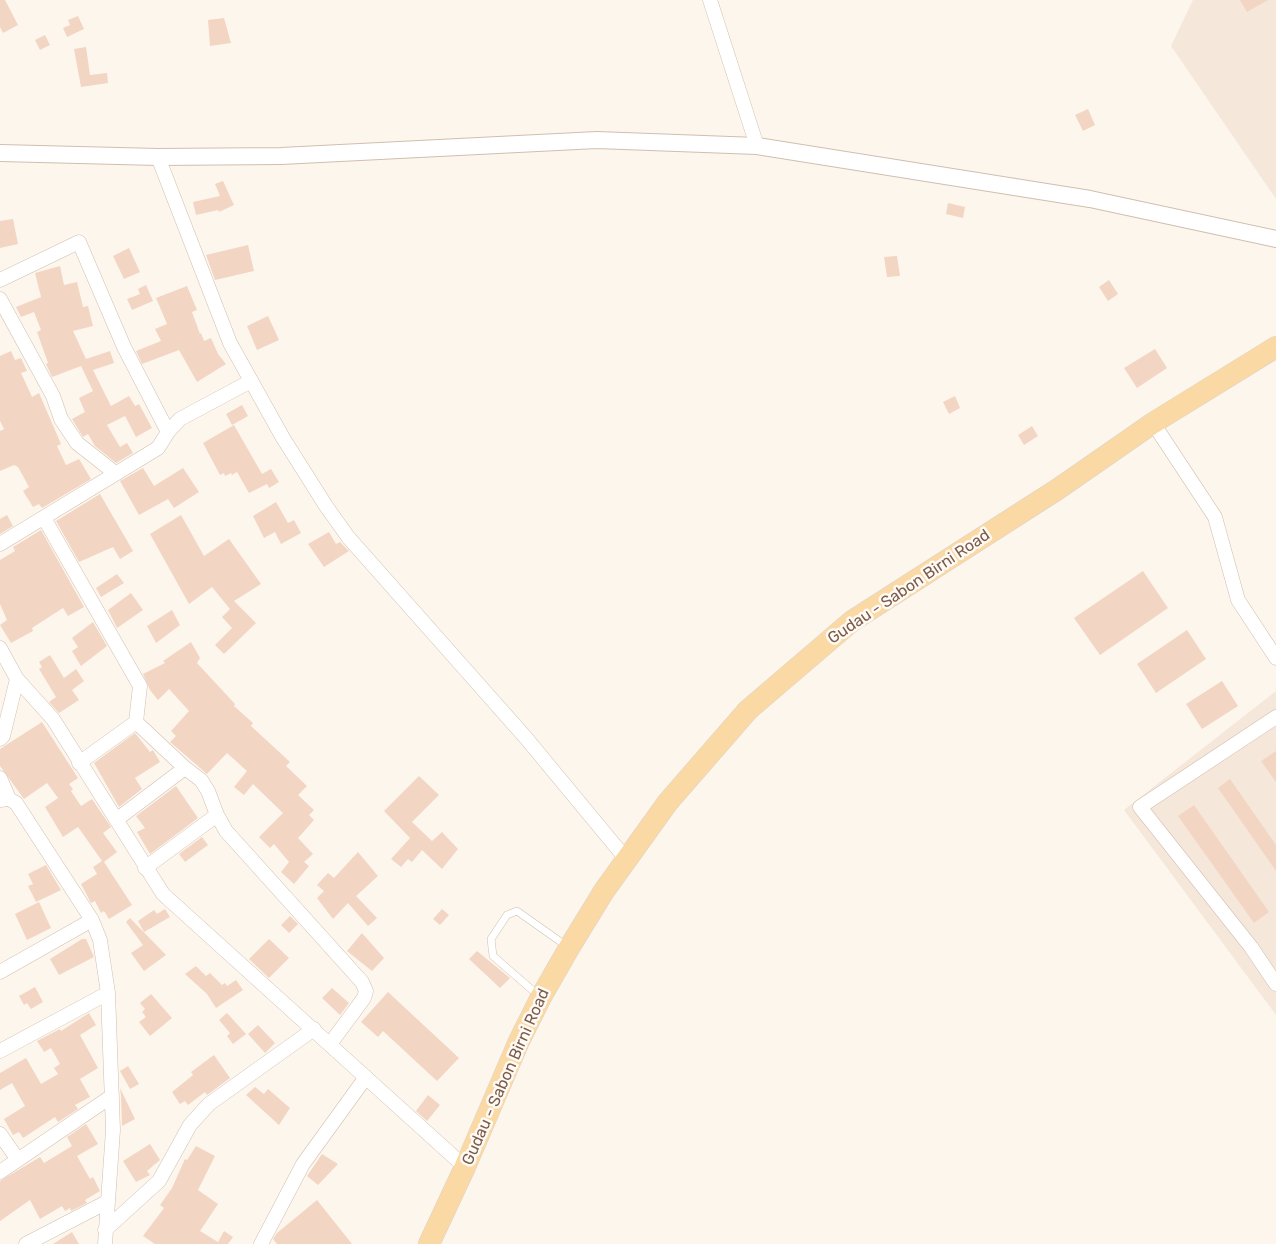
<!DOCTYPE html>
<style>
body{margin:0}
canvas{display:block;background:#fdf6ec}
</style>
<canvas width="1276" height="1244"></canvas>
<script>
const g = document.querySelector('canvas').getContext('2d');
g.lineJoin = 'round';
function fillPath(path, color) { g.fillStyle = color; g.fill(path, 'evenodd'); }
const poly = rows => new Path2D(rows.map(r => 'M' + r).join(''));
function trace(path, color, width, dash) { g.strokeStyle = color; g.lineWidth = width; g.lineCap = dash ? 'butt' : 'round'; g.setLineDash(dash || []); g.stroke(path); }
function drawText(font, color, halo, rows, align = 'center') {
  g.font = font + ' Rubik,sans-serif'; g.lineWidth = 5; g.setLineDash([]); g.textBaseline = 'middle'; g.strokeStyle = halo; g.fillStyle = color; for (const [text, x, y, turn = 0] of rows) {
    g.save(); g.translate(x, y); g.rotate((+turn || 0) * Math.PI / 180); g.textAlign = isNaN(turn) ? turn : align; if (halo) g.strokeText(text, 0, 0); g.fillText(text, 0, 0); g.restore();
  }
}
fillPath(poly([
 [1193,0,1276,0,1276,199,1171,46],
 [1276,691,1276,1015,1124,810]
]), '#f5e8da');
fillPath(poly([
 [0,0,5,0,18,25,3,33,0,27],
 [1240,0,1268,0,1247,12],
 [78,16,84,29,67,37,63,28,70,25,68,20],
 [224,18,231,43,210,46,208,20],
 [45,35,50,45,40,50,35,40],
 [86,47,90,75,107,73,108,83,81,87,74,49],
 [1088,109,1095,125,1083,131,1075,115],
 [223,181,234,205,219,212,218,210,196,215,193,202,220,196,215,184],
 [948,203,965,207,963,218,946,214],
 [13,219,18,244,0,248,0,221],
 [248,245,254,271,215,280,206,255],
 [129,248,140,272,124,279,113,256],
 [897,256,900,276,887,277,884,257],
 [60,266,64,285,77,282,83,307,88,306,93,326,73,331,86,359,110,351,114,363,93,370,111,406,129,396,135,406,139,404,152,428,136,437,125,416,107,425,120,447,127,443,133,453,116,463,95,446,88,434,83,437,72,419,85,412,79,398,93,391,81,366,52,377,46,364,48,363,37,332,41,330,34,312,21,317,16,307,41,297,35,273],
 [1109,280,1118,294,1108,301,1099,287],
 [146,285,153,301,132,310,127,299,140,294,138,289],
 [187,286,197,310,192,312,200,334,201,333,204,341,211,338,218,354,226,364,197,382,179,350,142,364,136,351,161,341,155,329,167,324,156,298],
 [268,316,279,340,257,350,247,326],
 [1155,349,1167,368,1137,388,1124,368],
 [11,351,15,360,21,358,27,371,21,373,32,397,39,393,61,444,57,446,66,465,79,459,91,479,42,508,39,504,33,507,23,491,29,487,18,467,14,465,0,471,0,431,4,429,0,421,0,356],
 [955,396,960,408,949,414,943,402],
 [242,405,248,416,232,425,226,414],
 [234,425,262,474,271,469,279,482,269,488,267,484,249,493,237,472,232,475,231,473,225,476,224,473,220,475,203,443],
 [1032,426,1038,436,1024,445,1018,435],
 [143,468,154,486,183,468,199,492,174,508,168,499,139,515,120,481],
 [100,494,133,551,120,559,113,547,79,562,56,521],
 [276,502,288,523,294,520,301,533,281,544,275,532,264,538,253,516],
 [7,515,13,526,0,534,0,519],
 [181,515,204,556,229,539,261,584,234,601,256,623,224,654,215,645,232,628,222,617,230,609,212,587,189,604,150,534],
 [41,530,84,607,68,616,63,608,32,628,33,631,11,643,0,625,7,620,0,604,0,560,15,551,13,547],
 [329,532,336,544,340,542,349,551,324,567,308,544],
 [1143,571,1168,608,1100,655,1074,618],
 [117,574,124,583,101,597,96,588],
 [131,593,143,610,117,628,108,610],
 [172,610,180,625,156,643,147,626],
 [93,622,107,646,81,666,72,651,78,647,72,638],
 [1187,630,1206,659,1156,693,1137,664],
 [191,642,200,658,197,663,235,704,234,706,253,723,251,726,290,762,286,766,307,786,298,795,314,810,309,815,314,820,298,838,313,854,304,862,309,866,294,884,281,872,289,862,274,844,270,848,259,837,283,813,253,784,244,795,234,787,247,771,227,753,207,774,170,742,176,736,171,731,189,711,169,689,158,700,150,690,143,674,165,663,163,661],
 [50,655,64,678,76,669,84,681,72,690,79,700,59,713,49,702,56,697,39,669,42,667,39,662],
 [1222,681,1238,706,1202,729,1186,704],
 [42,722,78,778,69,784,73,789,71,791,81,806,92,799,111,827,103,833,117,852,104,862,132,905,109,919,104,911,101,913,95,901,91,903,81,884,97,874,93,867,102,861,78,827,63,837,45,807,58,798,47,783,24,799,0,766,0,749],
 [135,733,150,752,153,750,160,762,135,778,142,789,119,807,94,763],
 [1276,751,1276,782,1261,761],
 [419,776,439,795,412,822,432,841,442,832,458,849,442,869,422,850,412,862,408,859,401,867,391,859,410,838,384,811],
 [1230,779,1276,845,1276,871,1218,788],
 [176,786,198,818,150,854,137,832,145,828,136,816],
 [1194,805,1269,912,1254,923,1178,816],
 [202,837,208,845,185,862,179,854],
 [358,852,378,876,356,896,377,918,368,926,348,903,333,919,317,898,324,891,317,885,328,873,334,878],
 [46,865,61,890,36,902,28,886,33,884,28,874],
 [39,902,51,928,27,940,15,914],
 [165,909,170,917,144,932,138,921,154,910,157,914],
 [442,909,449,915,440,925,433,919],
 [290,916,298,924,289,933,281,925],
 [130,918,166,955,144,971,131,953,143,945,126,922],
 [362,933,384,958,372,971,347,951],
 [82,939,86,939,94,957,59,975,50,959],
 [269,939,289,958,269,978,249,959],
 [477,951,510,978,500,988,469,959],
 [196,966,206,976,210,973,222,985,225,983,227,986,236,980,243,990,216,1008,207,994,185,974],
 [35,987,43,1002,31,1009,27,1003,24,1005,19,996],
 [332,988,349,1003,340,1015,322,998],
 [388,992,459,1058,437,1081,383,1031,378,1037,361,1022],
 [151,994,172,1018,150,1036,139,1022,146,1017,142,1012,145,1009,140,1003],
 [89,1013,96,1025,80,1035,98,1068,80,1079,90,1097,75,1105,78,1109,58,1122,55,1117,23,1138,19,1132,13,1135,4,1119,25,1106,12,1083,0,1090,0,1073,26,1058,41,1084,58,1074,54,1068,60,1064,51,1048,44,1052,37,1041,60,1029,61,1031],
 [227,1013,246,1034,233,1044,227,1036,230,1033,219,1020],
 [258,1025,275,1043,265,1053,248,1034],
 [214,1055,230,1078,207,1095,205,1092,188,1105,185,1101,180,1104,172,1092,193,1075,191,1072],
 [128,1066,139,1084,130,1089,120,1071],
 [255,1087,264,1094,268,1089,290,1108,279,1125,246,1095],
 [120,1088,135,1119,122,1126,121,1096],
 [428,1095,440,1105,427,1121,416,1111],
 [86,1124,98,1144,77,1156,90,1179,93,1177,100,1191,85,1200,87,1203,71,1211,70,1208,65,1211,62,1206,40,1219,30,1200,0,1221,0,1181,40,1157,44,1163,72,1146,67,1137],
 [150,1144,160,1160,147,1171,150,1175,136,1182,123,1161],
 [196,1146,215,1156,198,1190,218,1204,200,1231,218,1242,224,1231,233,1237,228,1244,155,1244,143,1236,164,1208,160,1205,172,1188,185,1159,187,1160],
 [322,1154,338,1164,318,1185,307,1176],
 [317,1200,352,1244,277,1244,273,1239,277,1233],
 [72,1232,79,1244,53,1244]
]), '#f3d5c3');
const service = poly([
 [538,995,493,956,491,939,507,915,517,911,568,947]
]);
const minor = poly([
 [710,0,757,146],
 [158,157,230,343,283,438,326,506,348,537,526,738,627,860],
 [0,280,79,242,124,347,168,432],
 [0,299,53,396,61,419,77,443,115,473],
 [1153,423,1215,517,1238,600,1276,658],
 [44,518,140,686,136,722,79,763],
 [0,544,158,448,168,432,180,419,251,381],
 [0,648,17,679,53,719,163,894,465,1167],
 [1276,717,1140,807,1251,947,1276,984],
 [136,722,185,768,201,780,208,791,217,815,226,831,362,982,366,991,364,998,330,1044],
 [0,739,3,736,17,679],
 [0,778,9,799],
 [0,800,9,799,16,803,92,920,100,940,108,993,113,1130,105,1244],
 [116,820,185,768],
 [145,868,217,815],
 [0,972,92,920],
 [0,1051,108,993],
 [0,1134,18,1160],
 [0,1172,112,1096],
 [105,1230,159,1181,190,1125,209,1104,314,1029],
 [26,1244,107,1202],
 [261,1244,303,1164,366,1077]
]);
const tertiary = poly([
 [0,153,158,157,281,156,597,140,757,146,1090,199,1276,239]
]);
const primary = poly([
 [429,1244,465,1167,519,1041,541,997,569,948,604,891,668,802,748,710,852,621,1058,489,1153,423,1276,347]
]);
trace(service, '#d1beb0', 8);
trace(minor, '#d1beb0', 15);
trace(tertiary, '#d1beb0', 18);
trace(primary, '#dad1cd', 22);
trace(service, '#fff', 7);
trace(minor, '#fff', 14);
trace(tertiary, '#fff', 16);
trace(primary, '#fbd9a5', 21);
drawText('16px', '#7a5c4d', '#fffaf3', [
 ["Gudau - Sabon Birni Road",909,587,-34],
 ["Gudau - Sabon Birni Road",506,1077,-66]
]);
</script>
